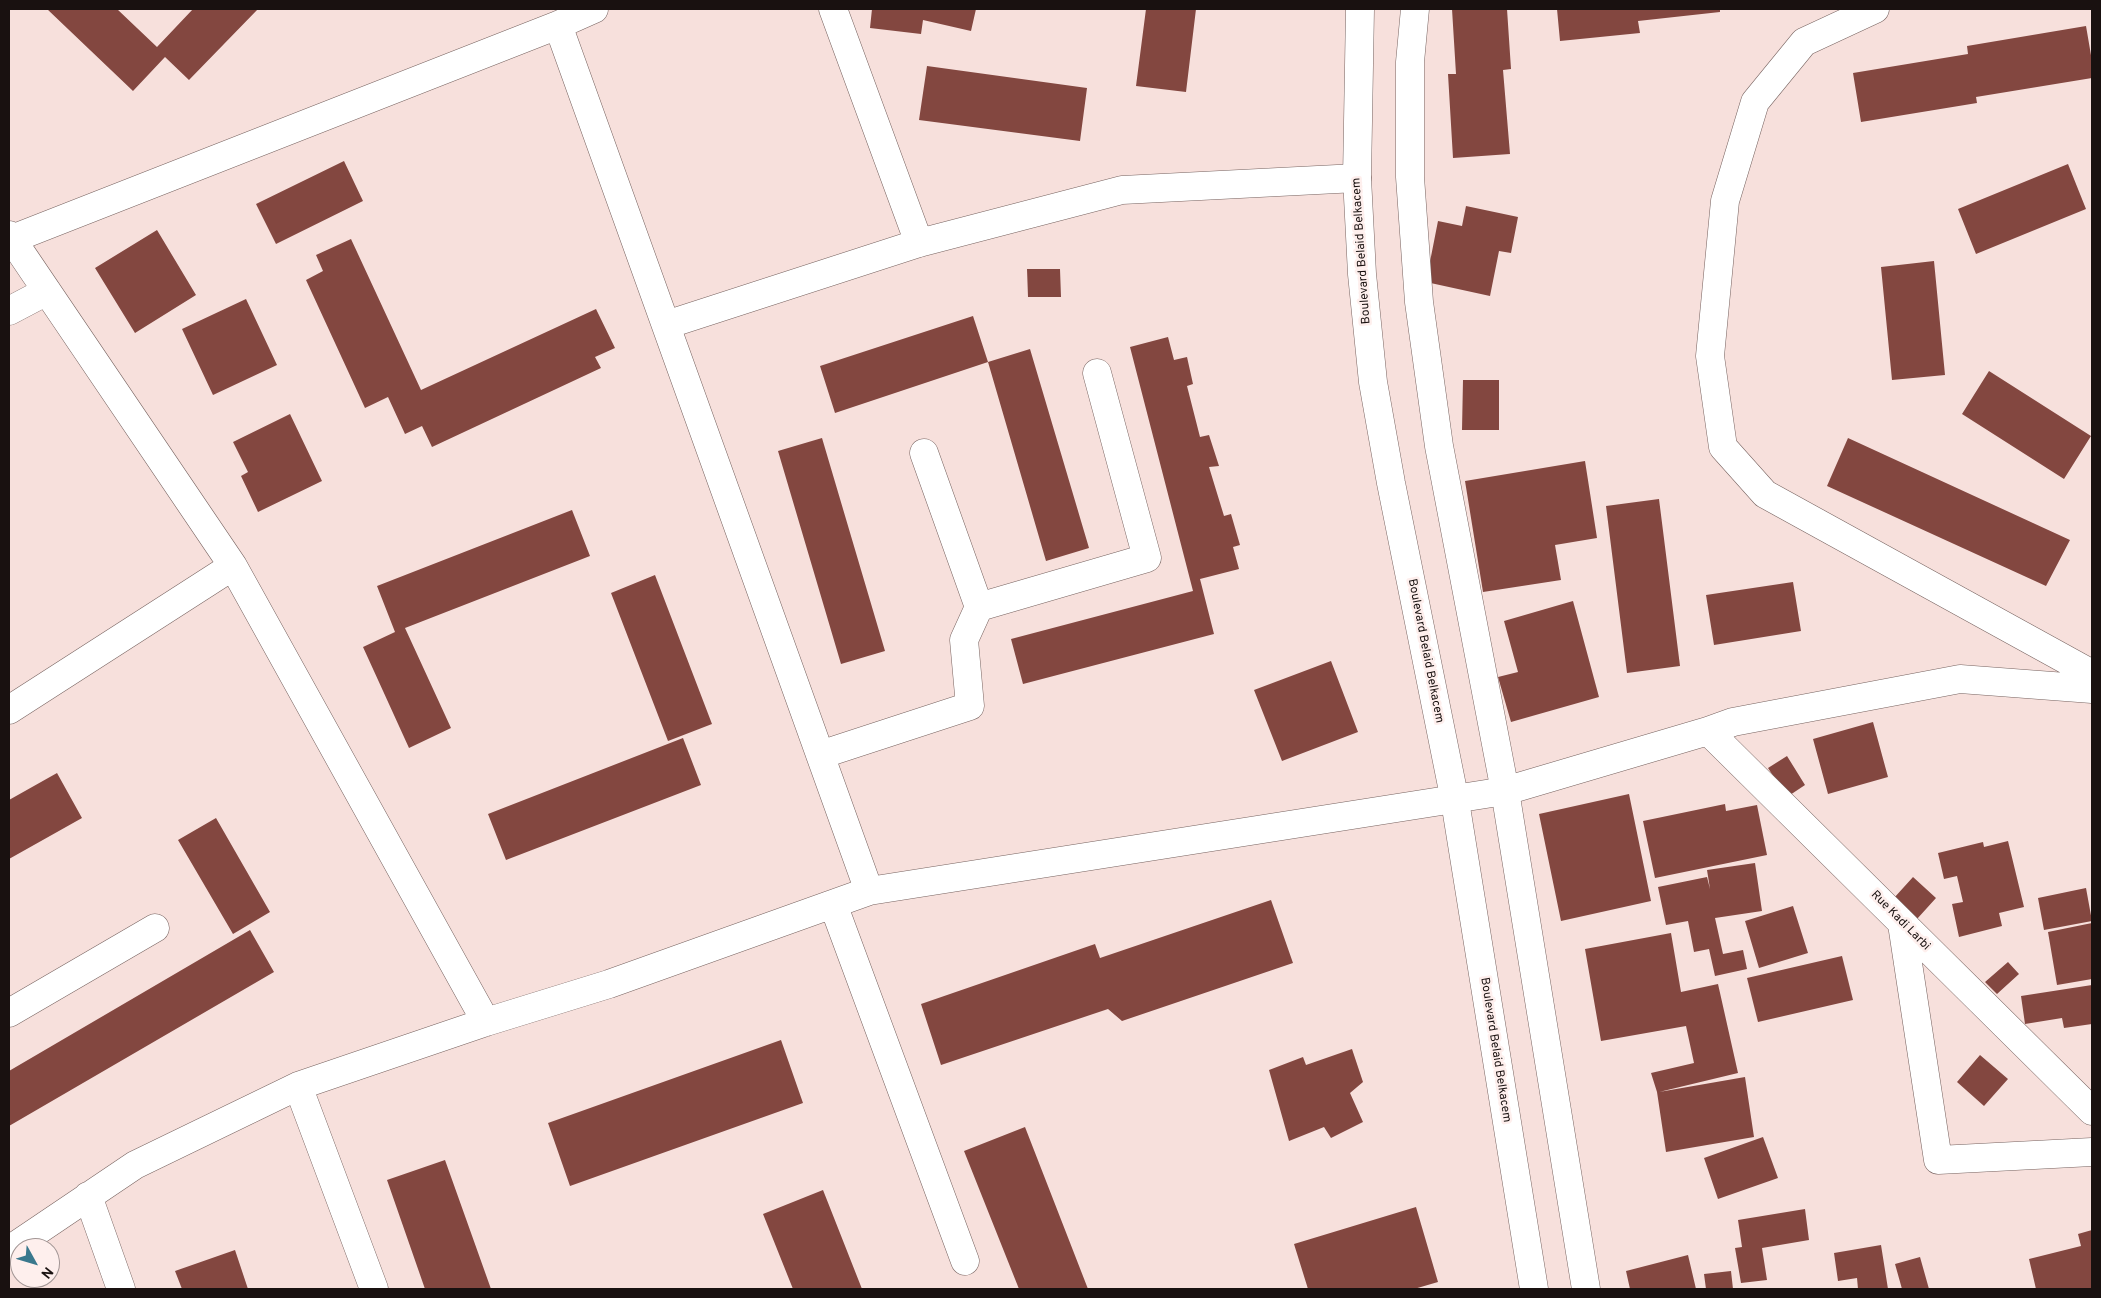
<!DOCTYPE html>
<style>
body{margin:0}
#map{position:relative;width:2101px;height:1298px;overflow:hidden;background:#f7e0dc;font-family:Overpass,sans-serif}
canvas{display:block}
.frame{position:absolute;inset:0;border:10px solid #191110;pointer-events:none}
.north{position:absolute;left:10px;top:1238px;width:50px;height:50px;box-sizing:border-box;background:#feefed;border:1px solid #a29695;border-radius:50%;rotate:129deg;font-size:14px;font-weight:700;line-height:20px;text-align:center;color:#191110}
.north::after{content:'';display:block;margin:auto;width:18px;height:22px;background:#3a788d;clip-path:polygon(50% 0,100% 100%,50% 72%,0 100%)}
</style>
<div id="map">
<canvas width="2101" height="1298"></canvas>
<div class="frame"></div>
<div class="north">N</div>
</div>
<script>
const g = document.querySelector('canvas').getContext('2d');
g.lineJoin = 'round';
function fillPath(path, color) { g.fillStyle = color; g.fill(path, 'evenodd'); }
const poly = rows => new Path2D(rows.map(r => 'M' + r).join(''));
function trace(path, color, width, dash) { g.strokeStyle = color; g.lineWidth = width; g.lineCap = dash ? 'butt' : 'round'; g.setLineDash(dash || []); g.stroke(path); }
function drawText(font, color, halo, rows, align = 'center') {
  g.font = font + ' Overpass,sans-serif'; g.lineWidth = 5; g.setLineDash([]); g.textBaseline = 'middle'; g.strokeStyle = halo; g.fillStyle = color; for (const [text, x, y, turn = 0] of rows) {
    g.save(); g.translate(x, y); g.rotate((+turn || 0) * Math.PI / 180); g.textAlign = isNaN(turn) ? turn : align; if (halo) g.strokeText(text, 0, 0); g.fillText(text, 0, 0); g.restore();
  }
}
fillPath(poly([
 [47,9,117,9,157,47,193,9,258,9,189,80,165,57,133,91],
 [872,9,976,9,971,31,923,20,921,34,870,28],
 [1146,9,1196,9,1186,92,1136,86],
 [1452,9,1507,9,1511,69,1503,70,1510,154,1453,158,1448,74,1456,74],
 [1557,9,1720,9,1720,12,1638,21,1640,33,1560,41],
 [2086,26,2092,61,2092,78,1976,97,1977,103,1861,122,1853,73,1968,54,1967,46],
 [927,66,1087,88,1080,141,919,120],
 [344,161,363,201,276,244,256,204],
 [2068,164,2086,209,1976,254,1958,209],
 [1466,206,1518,217,1511,253,1499,251,1490,296,1426,282,1438,221,1462,226],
 [157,230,196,295,135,333,95,268],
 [351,239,421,390,596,309,615,348,595,357,601,368,432,447,422,426,405,434,388,397,365,408,306,280,323,271,316,255],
 [1934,261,1945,375,1892,380,1881,267],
 [1027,269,1060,269,1061,297,1028,297],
 [246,299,277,365,213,395,182,329],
 [973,316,988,362,835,413,820,366],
 [1168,337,1174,360,1187,357,1193,384,1187,386,1200,437,1209,435,1219,466,1209,467,1224,516,1231,514,1240,545,1233,547,1239,569,1200,579,1214,634,1023,684,1011,639,1193,591,1130,347],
 [1030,349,1089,548,1046,561,988,362],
 [1989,371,2091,436,2064,479,1962,414],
 [1463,380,1499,380,1499,430,1462,430],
 [290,414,322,481,258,512,241,476,248,472,233,442],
 [822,438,885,651,841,664,778,451],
 [1848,438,2070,540,2046,586,1827,486],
 [1585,461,1597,538,1555,545,1561,580,1483,592,1465,481],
 [1659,499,1680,666,1627,673,1606,506],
 [572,510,590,556,405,628,451,728,409,748,363,647,395,632,377,586],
 [655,575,712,724,668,741,611,593],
 [1793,582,1801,631,1714,645,1706,595],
 [1573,601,1599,697,1511,722,1498,677,1518,672,1504,621],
 [1331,661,1358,732,1282,761,1254,690],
 [1873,722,1888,777,1828,794,1813,739],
 [683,738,701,785,506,860,488,814],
 [1787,756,1805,785,1787,797,1768,768],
 [57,773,82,818,9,859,9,800],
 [1629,794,1651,901,1561,921,1539,814],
 [1725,804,1726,811,1757,805,1767,855,1655,878,1643,821],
 [216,818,270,912,233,934,178,840],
 [2008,841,2024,907,1999,913,2002,926,1959,937,1952,904,1963,902,1957,876,1944,879,1938,853,1983,842,1984,847],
 [1755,863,1762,911,1715,918,1723,954,1743,950,1747,969,1715,976,1709,949,1694,952,1688,921,1666,925,1658,887,1707,877,1710,889,1707,870],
 [1913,877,1936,898,1917,919,1894,898],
 [2086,888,2092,921,2044,930,2038,898],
 [1271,900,1293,963,1122,1021,1108,1009,941,1065,921,1004,1095,944,1100,958],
 [1793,906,1808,953,1759,968,1745,921],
 [2092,923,2092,979,2057,985,2048,932],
 [250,930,274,972,9,1126,9,1071],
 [1671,933,1681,992,1718,984,1738,1073,1659,1092,1745,1077,1754,1137,1666,1152,1657,1092,1651,1073,1694,1063,1686,1026,1601,1041,1585,949],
 [1842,956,1853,1000,1758,1022,1747,978],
 [2008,962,2019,974,1997,994,1985,982],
 [2092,985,2092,1024,2064,1028,2062,1018,2025,1024,2021,996],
 [781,1040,803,1103,570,1186,548,1123],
 [1352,1049,1363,1082,1350,1093,1363,1122,1331,1138,1324,1127,1289,1141,1269,1070,1303,1057,1306,1065],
 [1980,1055,2008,1079,1984,1106,1957,1082],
 [1025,1127,1088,1289,1019,1289,964,1151],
 [1763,1137,1778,1178,1718,1199,1704,1158],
 [445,1160,491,1289,425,1289,387,1180],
 [823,1190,862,1289,793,1289,763,1214],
 [1416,1207,1438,1282,1414,1289,1308,1289,1294,1244],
 [1805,1209,1809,1240,1762,1248,1767,1280,1741,1283,1735,1248,1742,1247,1738,1220],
 [2092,1230,2092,1289,2036,1289,2029,1259,2081,1246,2078,1234],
 [1881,1245,1888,1289,1858,1289,1857,1278,1838,1281,1834,1253],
 [235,1250,248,1289,182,1289,175,1271],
 [1688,1255,1696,1289,1630,1289,1626,1271],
 [1920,1257,1929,1289,1902,1289,1895,1264],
 [1731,1271,1733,1289,1706,1289,1704,1274]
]), '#834740');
const minor = poly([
 [833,9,919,243],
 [1875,9,1804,42,1755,102,1725,201,1710,356,1723,447,1765,494,2092,674],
 [558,25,869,891],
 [9,235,233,566,486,1022],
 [12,239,558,25,594,9],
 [9,311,47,291],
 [666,325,919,243,1122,190,1357,178],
 [979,607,1147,558,1097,373],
 [9,710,233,566],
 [1708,731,2092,1111],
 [820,755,970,706,964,640,979,607,924,453],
 [833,904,965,1261],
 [1902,924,1938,1160,2092,1152],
 [9,1013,155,928],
 [298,1086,374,1289],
 [88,1196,121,1289],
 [9,1250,135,1165,298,1086,486,1022,609,984,869,891,1505,791,1708,731,1733,722,1960,679,2092,689]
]);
const major = poly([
 [1360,9,1357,178,1362,274,1373,382,1391,483,1455,801,1534,1289],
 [1415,9,1410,62,1410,177,1419,302,1439,446,1505,791,1586,1289]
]);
trace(minor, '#776360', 29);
trace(major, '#776360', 29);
trace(minor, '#fff', 28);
trace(major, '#fff', 28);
drawText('12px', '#191110', '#feefed', [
 ["Boulevard Belaid Belkacem",1362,251,-94],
 ["Boulevard Belaid Belkacem",1425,651,79],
 ["Rue Kadi Larbi",1900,921,45],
 ["Boulevard Belaid Belkacem",1495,1050,81]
]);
</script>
